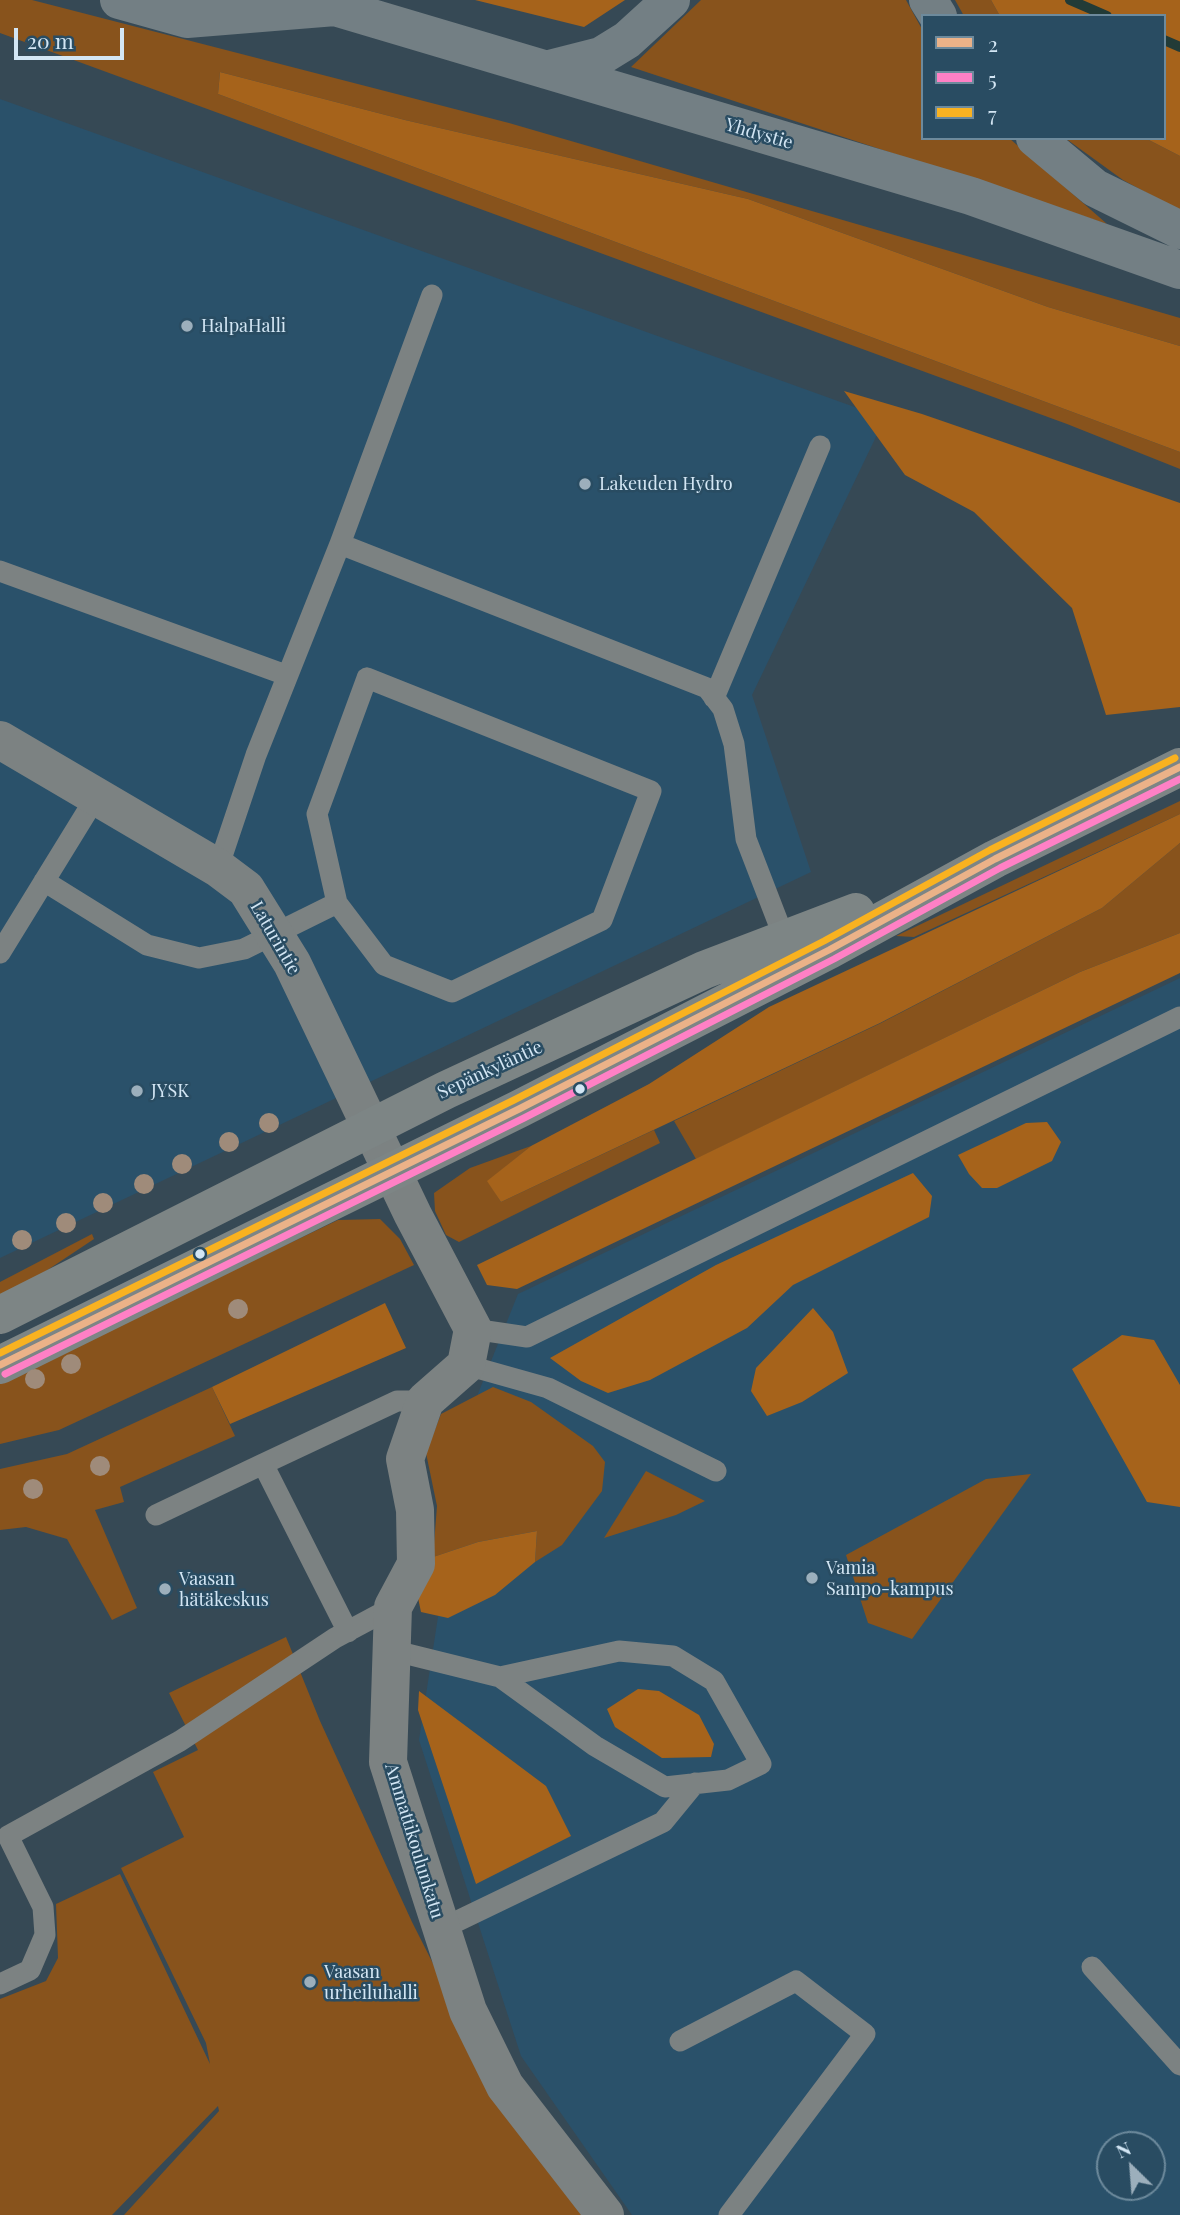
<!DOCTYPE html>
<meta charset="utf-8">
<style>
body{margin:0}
#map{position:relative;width:1180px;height:2215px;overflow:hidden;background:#364955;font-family:"Playfair Display",serif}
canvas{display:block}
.legend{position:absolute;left:921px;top:14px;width:245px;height:126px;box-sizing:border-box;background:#294c62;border:2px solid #6d8a9c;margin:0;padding:9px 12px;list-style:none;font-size:21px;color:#d3e6f4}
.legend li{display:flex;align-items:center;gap:14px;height:35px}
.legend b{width:35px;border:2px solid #6d8a9c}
.north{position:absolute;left:1096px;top:2131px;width:70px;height:70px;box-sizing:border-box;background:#294c62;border:2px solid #6d8a9c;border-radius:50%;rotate:335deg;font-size:19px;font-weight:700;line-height:28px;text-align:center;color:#d3e6f4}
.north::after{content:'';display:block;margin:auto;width:24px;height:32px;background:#9cafbc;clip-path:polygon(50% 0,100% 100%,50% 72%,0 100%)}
.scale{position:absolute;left:14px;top:28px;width:110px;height:32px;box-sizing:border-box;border:4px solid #d3e6f4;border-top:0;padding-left:9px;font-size:21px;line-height:24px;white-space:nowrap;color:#d3e6f4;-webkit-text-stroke:5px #294c62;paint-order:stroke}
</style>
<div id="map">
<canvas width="1180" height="2215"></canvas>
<ul class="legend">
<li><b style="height:9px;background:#ebb288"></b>2</li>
<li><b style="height:9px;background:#ff80c5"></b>5</li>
<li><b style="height:9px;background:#f9b220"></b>7</li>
</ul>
<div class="north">N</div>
<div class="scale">20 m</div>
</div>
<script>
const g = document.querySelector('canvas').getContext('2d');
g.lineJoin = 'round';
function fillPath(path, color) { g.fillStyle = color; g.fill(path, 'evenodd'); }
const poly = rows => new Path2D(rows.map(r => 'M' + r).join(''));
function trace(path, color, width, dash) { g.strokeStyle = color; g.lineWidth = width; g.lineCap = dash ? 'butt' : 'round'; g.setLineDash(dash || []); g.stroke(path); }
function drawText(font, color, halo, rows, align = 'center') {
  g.font = font + ' "Playfair Display",serif'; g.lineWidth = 5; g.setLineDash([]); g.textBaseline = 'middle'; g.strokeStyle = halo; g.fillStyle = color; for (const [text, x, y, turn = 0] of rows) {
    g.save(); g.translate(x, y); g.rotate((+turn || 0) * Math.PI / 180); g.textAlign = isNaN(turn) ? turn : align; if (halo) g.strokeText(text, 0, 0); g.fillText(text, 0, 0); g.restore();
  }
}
fillPath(poly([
 [0,99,885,418,752,695,811,872,0,1258],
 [1180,978,1180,2215,632,2215,521,2056,419,1740,469,1416,518,1294],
 [1110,2145,1152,2145,1152,2187,1110,2187]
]), '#2a516a');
fillPath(poly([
 [0,0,32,0,509,123,1180,318,1180,346,1048,307,748,199,405,120,220,72,218,94,1180,452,1180,469,1067,424,0,33],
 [701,0,906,0,923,31,923,138,1009,138,1107,224,631,67],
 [955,0,991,0,1000,16,964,16],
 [1065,138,1145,138,1180,156,1180,211,1123,180],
 [1180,801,1180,814,914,937,896,936],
 [1180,843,1180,933,1080,972,696,1159,674,1121,881,1023,1102,908],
 [654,1130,660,1143,459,1242,446,1235,435,1211,434,1193,470,1168,531,1146,488,1181,501,1202],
 [380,1219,400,1239,414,1265,59,1430,0,1444,0,1382,338,1220],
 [92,1234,94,1239,22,1287,0,1298,0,1282],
 [212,1387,235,1436,120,1487,124,1502,95,1510,137,1608,112,1620,67,1539,26,1527,0,1530,0,1469,67,1454],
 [493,1387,531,1402,593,1446,605,1462,602,1491,562,1545,535,1562,537,1531,478,1542,433,1557,437,1506,426,1453,441,1414],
 [646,1471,705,1501,676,1515,604,1538],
 [1031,1474,912,1639,868,1623,846,1555,986,1479],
 [286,1637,320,1721,412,1922,496,2088,597,2215,124,2215,219,2111,218,2106,112,2215,0,2215,0,1999,46,1981,58,1958,56,1904,120,1874,210,2064,206,2043,121,1868,184,1837,153,1772,198,1750,169,1693]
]), '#88531c');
fillPath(poly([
 [475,0,625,0,584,27],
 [991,0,1180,0,1180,156,1145,138,1164,138,1164,16,1000,16],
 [220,72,405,120,748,199,1048,307,1180,346,1180,452,218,94],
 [844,391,922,414,1180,503,1180,707,1106,715,1072,608,974,512,905,475],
 [1180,814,1180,843,1102,908,880,1023,501,1202,487,1181,531,1146,649,1084,769,1007],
 [1180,933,1180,973,517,1289,487,1285,477,1265,1080,972],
 [1047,1122,1061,1142,1052,1161,997,1188,982,1188,969,1174,958,1155,1026,1123],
 [913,1173,932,1196,929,1217,793,1285,747,1328,650,1380,608,1393,581,1381,550,1358,716,1265],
 [385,1303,406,1348,230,1424,212,1387],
 [813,1308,833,1332,848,1373,802,1402,767,1416,751,1391,756,1368],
 [1122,1335,1154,1340,1180,1385,1180,1507,1147,1502,1072,1369],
 [537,1531,535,1562,495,1595,448,1618,421,1612,417,1593,433,1557,478,1542],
 [638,1689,659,1691,699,1715,714,1744,711,1757,662,1758,615,1727,607,1709],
 [419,1691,546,1786,571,1836,476,1884,418,1710]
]), '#a6631b');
trace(poly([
 [1070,0,1107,16],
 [1164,40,1180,47]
]), '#223b37', 10);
trace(poly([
 [340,544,707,688,723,709,734,744,746,839,788,948],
 [0,571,286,675],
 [367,678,651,791,602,920,452,992,384,965,337,903,317,814,367,678],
 [714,698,820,446],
 [218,868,256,755,340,544,432,295],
 [44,881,147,945,199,958,244,949,337,903],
 [0,953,96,797],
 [473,1329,527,1337,1180,1017],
 [466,1365,548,1388,716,1471],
 [156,1515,263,1464],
 [348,1632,263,1464,397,1401,425,1401],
 [391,1650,500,1677,595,1746,665,1787,728,1780,761,1764,714,1681,673,1656,619,1651,500,1677],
 [441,1929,663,1822,695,1783],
 [1092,1967,1180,2065],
 [0,1984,30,1970,45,1935,43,1907,8,1836,180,1741,335,1638,393,1607],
 [680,2041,796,1981,865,2034,729,2215]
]), '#7c8282', 21);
trace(poly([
 [0,740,218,868,246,889,292,963,413,1215,473,1329,466,1365,425,1401,405,1459,415,1510,416,1564,393,1607,388,1762,468,2011,505,2086,605,2215]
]), '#7c8282', 38);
trace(poly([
 [0,1315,446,1090,704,970,856,912],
 [0,1365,519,1109,829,950,995,859,1180,767]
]), '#7d8585', 38);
trace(poly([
 [119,0,187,19,335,7,971,196,1180,270],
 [928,0,938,16],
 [546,70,601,56,627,40,671,0],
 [1035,138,1095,188,1180,230]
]), '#737f84', 38);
trace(poly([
 [0,1365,519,1109,829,950,995,859,1180,767]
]), '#ebb288', 7);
trace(poly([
 [5,1374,524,1118,834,959,1000,868,1180,779]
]), '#ff80c5', 7);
trace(poly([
 [0,1353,514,1100,824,941,990,850,1175,758]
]), '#f9b220', 7);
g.fillStyle = '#9f8b7a';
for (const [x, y] of [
 [269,1123],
 [229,1142],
 [182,1164],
 [144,1184],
 [103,1203],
 [66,1223],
 [22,1240],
 [238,1309],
 [71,1364],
 [35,1379],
 [100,1466],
 [33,1489]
]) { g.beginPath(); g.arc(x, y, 10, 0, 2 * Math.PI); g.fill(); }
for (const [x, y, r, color] of [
 [187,326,7,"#9cafbc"],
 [585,484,7,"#9cafbc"],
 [580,1089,6,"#d3e6f4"],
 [137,1091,7,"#9cafbc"],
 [200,1254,6,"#d3e6f4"],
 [812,1578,7,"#9cafbc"],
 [165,1589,7,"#9cafbc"],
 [310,1982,7,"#9cafbc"]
]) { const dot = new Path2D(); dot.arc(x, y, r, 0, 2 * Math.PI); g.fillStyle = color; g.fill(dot); trace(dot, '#294c62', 2.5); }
drawText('18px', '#d3e6f4', '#294c62', [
 ["Yhdystie",759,134,16],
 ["Laturintie",275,938,60],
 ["Sepänkyläntie",490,1070,-25],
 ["Ammattikoulunkatu",414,1841,73]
]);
drawText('18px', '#d3e6f4', '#294c62', [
 ["HalpaHalli",201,326],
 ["Lakeuden Hydro",599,484],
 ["JYSK",151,1091],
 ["Vamia",826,1568],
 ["Sampo-kampus",826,1589],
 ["Vaasan",179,1579],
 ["hätäkeskus",179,1600],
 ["Vaasan",324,1972],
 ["urheiluhalli",324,1993]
], 'left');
</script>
